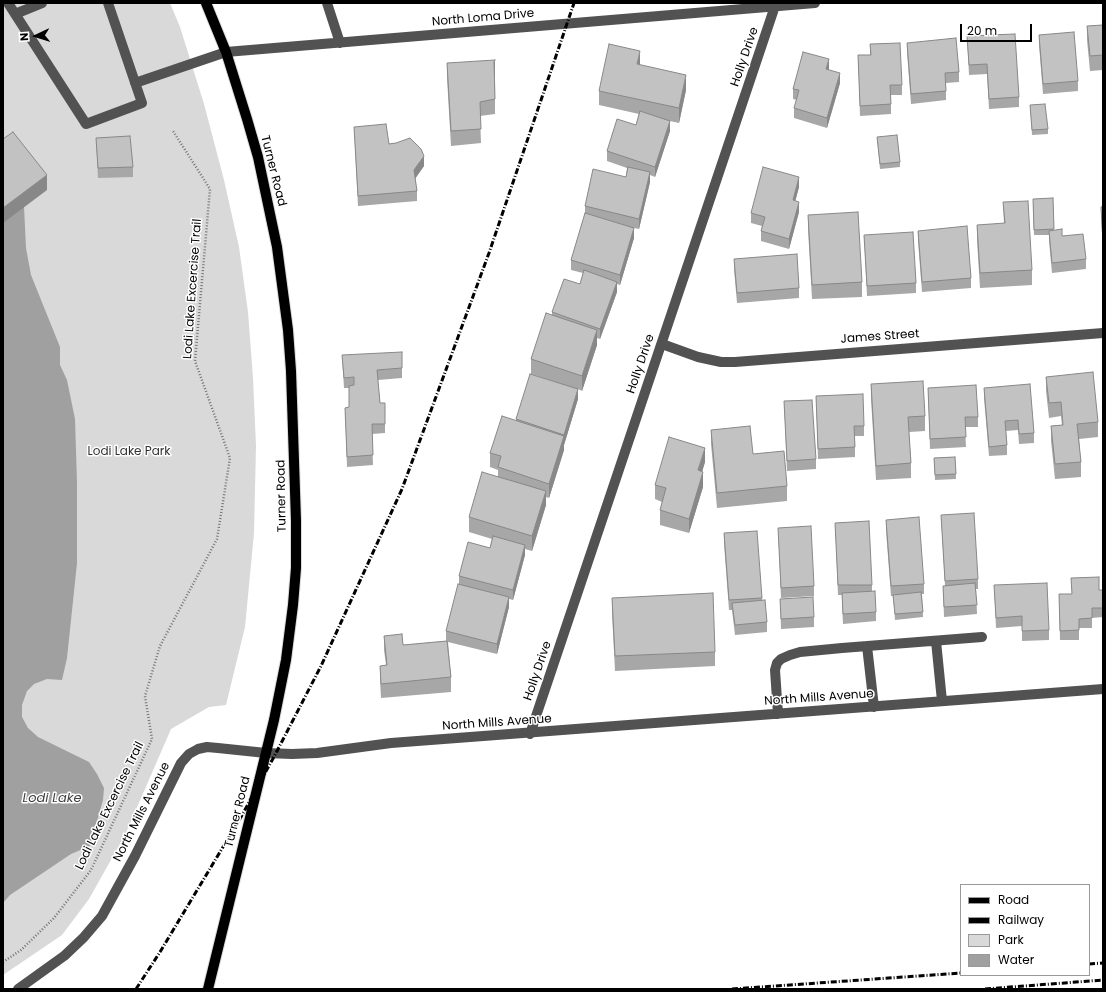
<!DOCTYPE html>
<style>
body{margin:0}
#map{position:relative;width:1106px;height:992px;overflow:hidden;background:#fff;font-family:Poppins,sans-serif}
canvas{display:block}
.frame{position:absolute;inset:0;border:4px solid #000;pointer-events:none}
.legend{position:absolute;left:960px;top:884px;width:130px;height:92px;box-sizing:border-box;background:#fff;border:1px solid #999;margin:0;padding:5px 7px;list-style:none;font-size:12px;color:#000}
.legend li{display:flex;align-items:center;gap:8px;height:20px}
.legend b{width:20px;border:1px solid #999}
.north{position:absolute;left:16px;top:16px;width:40px;height:40px;-webkit-text-stroke:3px #fff;paint-order:stroke;rotate:266deg;font-size:11px;font-weight:700;line-height:16px;text-align:center;color:#000}
.north::after{content:'';display:block;margin:auto;width:14px;height:18px;background:#000;clip-path:polygon(50% 0,100% 100%,50% 72%,0 100%)}
.scale{position:absolute;left:960px;top:24px;width:72px;height:18px;box-sizing:border-box;border:2px solid #000;border-top:0;padding-left:5px;font-size:12px;line-height:14px;white-space:nowrap;color:#000;-webkit-text-stroke:3px #fff;paint-order:stroke}
</style>
<div id="map">
<canvas width="1106" height="992"></canvas>
<div class="frame"></div>
<ul class="legend">
<li><b style="height:5px;background:#000"></b>Road</li>
<li><b style="height:5px;background:#000"></b>Railway</li>
<li><b style="height:11px;background:#d9d9d9"></b>Park</li>
<li><b style="height:11px;background:#a0a0a0"></b>Water</li>
</ul>
<div class="north">N</div>
<div class="scale">20 m</div>
</div>
<script>
const g = document.querySelector('canvas').getContext('2d');
g.lineJoin = 'round';
function fillPath(path, color) { g.fillStyle = color; g.fill(path, 'evenodd'); }
const poly = rows => new Path2D(rows.map(r => 'M' + r).join(''));
function trace(path, color, width, dash) { g.strokeStyle = color; g.lineWidth = width; g.lineCap = dash ? 'butt' : 'round'; g.setLineDash(dash || []); g.stroke(path); }
function drawText(font, color, halo, rows, align = 'center') {
  g.font = font + ' Poppins,sans-serif'; g.lineWidth = 3; g.setLineDash([]); g.textBaseline = 'middle'; g.strokeStyle = halo; g.fillStyle = color; for (const [text, x, y, turn = 0] of rows) {
    g.save(); g.translate(x, y); g.rotate((+turn || 0) * Math.PI / 180); g.textAlign = isNaN(turn) ? turn : align; if (halo) g.strokeText(text, 0, 0); g.fillText(text, 0, 0); g.restore();
  }
}
fillPath(poly([
 [3,3,170,3,180,27,204,104,224,180,239,247,248,312,253,378,256,446,254,533,245,627,226,705,209,707,171,729,125,835,89,899,62,935,3,975]
]), '#d9d9d9');
fillPath(poly([
 [3,179,24,206,26,248,31,275,60,347,60,365,67,380,75,419,77,482,77,563,67,658,62,680,47,679,34,684,27,691,22,705,22,717,28,728,38,737,89,762,97,774,104,788,103,800,90,846,71,854,10,895,3,903]
]), '#a0a0a0');
const major = poly([
 [206,3,226,52,247,119,258,157,277,247,288,330,291,371,296,521,296,568,293,605,286,660,274,720,208,989]
]);
trace(major, '#dbdbdb', 12);
trace(poly([
 [3,962,21,950,54,918,91,870,152,739,145,696,160,646,217,539,230,458,195,361,210,189,173,131]
]), '#747474', 2.5, [1, 2]);
trace(poly([
 [8,3,86,124,142,103,108,3],
 [327,3,340,43],
 [15,14,42,3],
 [135,83,226,52,815,3],
 [662,344,698,357,721,362,735,362,1103,333],
 [936,641,942,701],
 [867,646,874,707],
 [778,714,775,670,777,663,781,659,790,655,800,652,842,648,982,637],
 [530,734,776,3],
 [18,989,64,956,84,937,102,916,135,856,181,763,189,754,198,749,207,747,218,748,266,753,292,754,317,753,391,743,1103,689]
]), '#525252', 10);
trace(major, '#000', 10);
trace(poly([
 [1089,964,1103,963],
 [136,989,160,952,241,817,276,753,321,666,402,489,489,253,574,3],
 [732,989,961,973],
 [985,989,1103,980]
]), '#000', 3, [6, 2, 1, 2]);
fillPath(poly([
 [1103,25,1103,70,1090,71,1087,40,1087,26],
 [1039,35,1078,81,1078,91,1043,94,1039,45],
 [967,36,1019,97,1019,107,989,109,987,74,969,75],
 [907,43,959,72,959,82,946,83,946,100,911,104,907,52],
 [870,44,902,85,902,95,891,95,891,114,860,116,858,55,870,55],
 [447,63,495,74,495,114,480,116,481,143,451,146,447,78],
 [640,65,686,90,679,123,670,121,670,131,655,177,650,175,650,182,639,229,634,228,634,238,620,285,617,284,617,292,600,339,597,338,597,345,582,391,578,389,578,399,564,445,564,450,549,498,546,497,546,505,532,551,525,549,525,555,513,600,509,599,509,607,497,654,448,642,451,677,451,692,381,698,380,680,380,666,386,665,384,650,384,636,403,645,446,641,446,631,459,585,459,576,490,548,492,539,469,532,469,517,498,476,498,470,490,467,490,453,516,421,516,419,561,384,531,374,531,359,552,315,552,312,580,284,583,273,571,270,571,260,585,215,585,206,626,177,627,168,607,161,607,151,636,125,639,114,599,105,599,91],
 [829,70,840,83,827,128,794,118,794,108,797,100,793,99,793,89],
 [1030,105,1048,129,1048,134,1032,135],
 [354,127,389,144,396,143,424,166,415,179,417,191,417,201,358,206],
 [877,137,900,162,900,167,880,169],
 [96,138,133,167,133,177,98,178],
 [799,187,795,201,799,212,789,249,761,241,761,231,762,226,751,223,751,213],
 [1053,198,1054,230,1062,236,1086,259,1086,269,1052,273,1049,241,1049,235,1034,235,1033,204],
 [1003,202,1032,270,1032,285,980,288,977,240,977,225,1004,224],
 [1103,206,1103,251,1101,216,1101,207],
 [808,215,862,282,862,297,812,299,808,229],
 [918,231,971,278,971,288,922,292,918,241],
 [864,235,916,283,916,293,867,296],
 [734,259,799,288,799,298,737,303,734,269],
 [342,355,402,368,402,378,378,380,380,403,385,403,385,433,372,434,373,465,347,467,345,408,349,407,349,388,344,388],
 [1046,377,1098,422,1098,437,1079,439,1081,462,1081,477,1055,479,1051,441,1051,426,1062,425,1061,416,1049,418,1046,391],
 [871,384,925,416,925,431,909,432,911,463,911,478,876,480,871,399],
 [928,388,978,417,978,427,965,427,966,447,930,449],
 [984,388,1034,433,1034,443,1019,444,1018,430,1006,431,1007,445,1007,455,989,456,984,398],
 [816,396,864,426,864,436,855,436,855,457,818,459],
 [784,401,816,459,816,469,787,471],
 [711,430,753,454,787,486,787,501,717,508,711,444],
 [955,457,956,479,935,480,934,458],
 [705,462,702,472,703,487,689,533,660,525,660,510,662,502,655,499,655,485],
 [941,515,978,579,978,589,976,589,977,614,944,617,943,586,945,586],
 [886,520,924,584,924,594,922,594,923,617,895,620,893,596,891,596,886,530],
 [835,523,872,585,872,591,876,612,876,621,843,624,842,603,842,595,838,595],
 [778,528,814,586,814,596,781,598],
 [724,533,762,598,767,622,767,632,735,635,732,610,729,610,724,543],
 [1071,578,1099,590,1103,590,1103,617,1092,618,1092,628,1079,628,1079,640,1060,640,1059,594,1072,594],
 [994,585,1049,630,1049,640,1022,641,1022,626,996,628],
 [612,598,715,652,715,666,615,671,612,613],
 [780,599,814,617,814,627,781,629]
]), '#a7a7a7');
fillPath(poly([
 [640,51,640,65,637,64],
 [829,59,829,69,826,79,826,69],
 [495,60,495,74,494,77,494,62],
 [840,73,840,83,827,128,827,118],
 [686,75,686,90,679,123,679,108],
 [670,121,670,131,655,177,655,167],
 [424,156,424,166,414,180,414,170],
 [650,172,650,182,639,229,639,219],
 [47,175,47,190,3,223,3,208],
 [799,177,799,187,793,210,793,200],
 [799,202,799,212,789,249,789,239],
 [634,228,634,238,620,285,620,275],
 [617,282,617,292,600,339,600,329],
 [597,330,597,345,582,391,582,376],
 [578,389,578,399,564,445,564,435],
 [564,436,564,450,549,498,549,484],
 [705,448,705,462,698,485,698,470],
 [703,472,703,487,689,533,689,519],
 [546,491,546,505,532,551,532,536],
 [525,545,525,555,513,600,513,590],
 [509,597,509,607,497,654,497,644]
]), '#888');
const building = poly([
 [1103,25,1103,55,1090,56,1087,26,1103,25],
 [1074,32,1078,81,1043,84,1039,35,1074,32],
 [1015,34,1019,97,989,99,987,64,969,65,967,36,1015,34],
 [956,38,959,72,945,73,946,91,911,94,907,43,956,38],
 [900,43,902,85,890,85,891,104,860,106,858,55,871,55,870,44,900,43],
 [609,44,640,51,637,64,686,75,679,108,599,91,609,44],
 [803,52,829,59,826,69,840,73,827,118,794,108,799,90,793,89,803,52],
 [495,60,494,62,495,99,480,102,481,129,451,131,447,63,495,60],
 [1045,104,1048,129,1032,130,1030,105,1045,104],
 [640,111,670,121,655,167,607,151,617,119,636,125,640,111],
 [386,124,389,144,396,143,410,138,421,149,424,156,414,170,417,191,358,196,354,127,386,124],
 [13,132,47,175,3,208,3,139,13,132],
 [897,135,900,162,880,164,877,137,897,135],
 [130,136,133,167,98,168,96,138,130,136],
 [628,167,650,172,639,219,585,206,593,169,626,177,628,167],
 [763,167,799,177,793,200,799,202,789,239,761,231,765,217,751,213,763,167],
 [1053,198,1054,229,1034,230,1033,199,1053,198],
 [1028,201,1032,270,980,273,977,225,1005,223,1003,202,1028,201],
 [1103,206,1103,241,1101,207,1103,206],
 [858,212,862,282,812,285,808,215,858,212],
 [585,213,634,228,620,275,571,260,585,213],
 [967,226,971,278,922,282,918,231,967,226],
 [1062,229,1062,236,1083,234,1086,259,1052,263,1049,231,1062,229],
 [913,232,916,283,867,286,864,235,913,232],
 [797,254,799,288,737,293,734,259,797,254],
 [584,270,617,282,600,329,552,312,564,279,580,284,584,270],
 [546,313,597,330,582,376,531,359,546,313],
 [402,352,402,368,377,370,380,403,385,403,385,424,372,424,373,455,347,457,345,408,349,407,349,386,354,385,354,377,344,378,342,355,402,352],
 [1093,372,1098,422,1077,424,1081,462,1055,464,1051,426,1063,425,1061,402,1049,403,1046,377,1093,372],
 [530,374,578,389,564,435,516,419,530,374],
 [923,381,925,416,908,417,911,463,876,466,871,384,923,381],
 [1030,384,1034,433,1019,434,1018,420,1005,421,1007,445,989,447,984,388,1030,384],
 [976,385,978,417,965,417,966,437,930,439,928,388,976,385],
 [863,394,864,426,854,426,855,447,818,449,816,396,863,394],
 [812,400,816,459,787,461,784,401,812,400],
 [502,416,564,436,549,484,498,467,501,456,490,453,502,416],
 [750,426,753,454,784,451,787,486,717,493,711,430,750,426],
 [669,437,705,448,698,470,703,472,689,519,660,510,666,488,655,485,669,437],
 [955,457,956,474,935,475,934,458,955,457],
 [482,472,546,491,532,536,469,517,482,472],
 [974,513,978,579,945,581,941,515,974,513],
 [919,517,924,584,891,586,886,520,919,517],
 [869,521,872,585,838,585,835,523,869,521],
 [811,526,814,586,781,588,778,528,811,526],
 [757,531,762,598,729,600,724,533,757,531],
 [493,536,525,545,513,590,459,576,468,542,490,548,493,536],
 [1099,577,1099,590,1103,590,1103,608,1092,608,1092,618,1079,619,1079,630,1060,631,1059,594,1072,594,1071,578,1099,577],
 [975,583,977,605,944,607,943,586,975,583],
 [1047,583,1049,630,1022,631,1022,616,996,618,994,585,1047,583],
 [458,584,509,597,497,644,446,631,458,584],
 [875,591,876,612,843,614,842,593,875,591],
 [921,592,923,612,895,614,893,595,921,592],
 [713,593,715,652,615,656,612,598,713,593],
 [813,597,814,617,781,619,780,599,813,597],
 [765,600,767,622,735,625,732,603,765,600],
 [402,634,403,645,447,641,451,677,381,684,380,666,387,665,384,636,402,634]
]);
fillPath(building, '#c2c2c2');
trace(building, '#888', 1);
drawText('12px', '#000', '#fff', [
 ["North Loma Drive",483,18,-5],
 ["Holly Drive",745,57,-71],
 ["Turner Road",273,171,76],
 ["Lodi Lake Excercise Trail",193,289,-86],
 ["James Street",880,337,-4],
 ["Holly Drive",641,364,-71],
 ["Turner Road",282,496,-91],
 ["Holly Drive",538,671,-71],
 ["North Mills Avenue",819,698,-4],
 ["North Mills Avenue",497,723,-4],
 ["Lodi Lake Excercise Trail",110,806,-64],
 ["North Mills Avenue",142,812,-63],
 ["Turner Road",238,812,-76]
]);
drawText('12px', '#303030', '#fff', [
 ["Lodi Lake Park",129,452]
]);
drawText('italic 13px', '#414141', '#fff', [
 ["Lodi Lake",52,799]
]);
</script>
